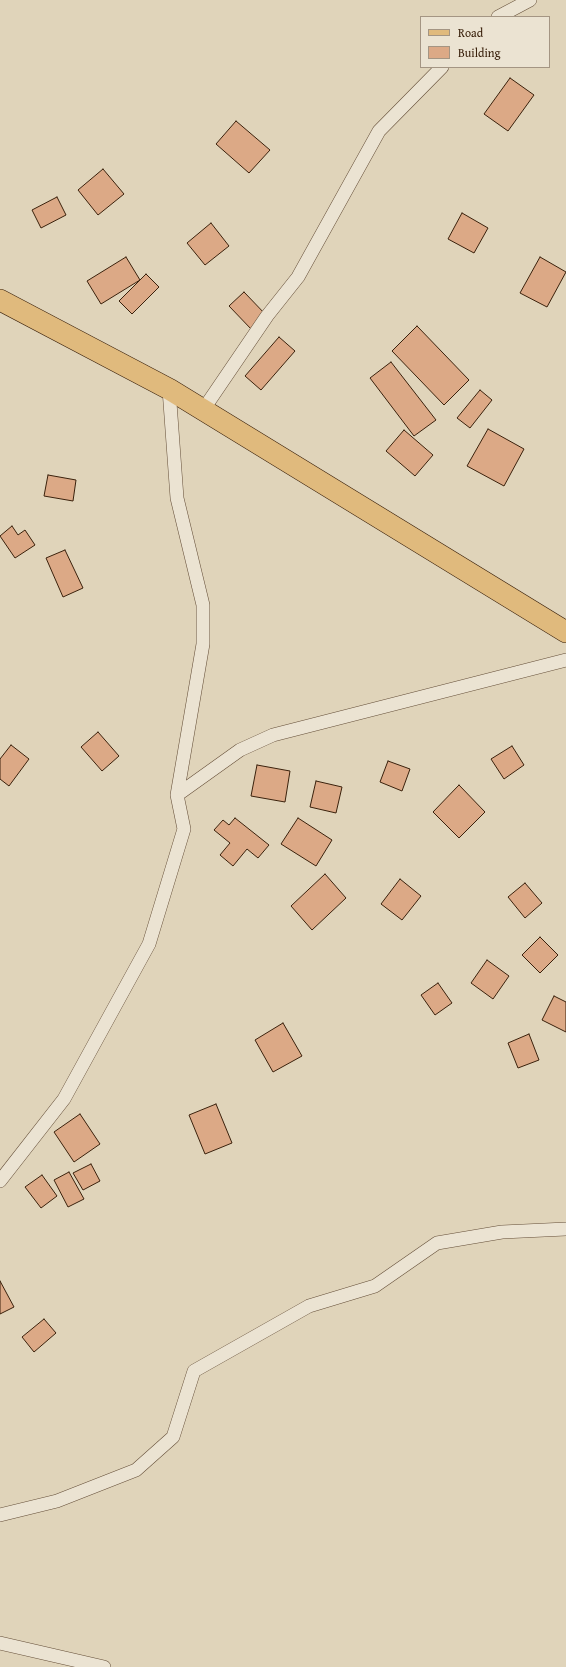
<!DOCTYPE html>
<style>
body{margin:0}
#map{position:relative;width:566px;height:1667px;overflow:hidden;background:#e0d4ba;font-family:"Gentium Book Plus",serif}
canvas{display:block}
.legend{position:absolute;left:420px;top:16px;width:130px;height:52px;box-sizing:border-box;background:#ebe3d2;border:1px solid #a49583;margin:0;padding:5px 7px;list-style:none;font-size:12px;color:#3a210c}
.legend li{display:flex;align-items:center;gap:8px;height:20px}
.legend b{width:20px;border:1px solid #a49583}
</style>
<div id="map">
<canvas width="566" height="1667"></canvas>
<ul class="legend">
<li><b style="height:5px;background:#e0ba7d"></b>Road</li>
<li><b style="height:11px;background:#dca986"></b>Building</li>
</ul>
</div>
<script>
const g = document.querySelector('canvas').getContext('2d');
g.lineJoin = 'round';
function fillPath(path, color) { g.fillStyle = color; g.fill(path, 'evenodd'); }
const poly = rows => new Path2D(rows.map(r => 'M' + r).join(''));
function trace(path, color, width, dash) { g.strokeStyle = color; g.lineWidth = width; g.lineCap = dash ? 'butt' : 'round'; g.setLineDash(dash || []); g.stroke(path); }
const building = poly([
 [510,78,534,95,508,131,484,114,510,78],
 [236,121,270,150,249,173,216,144,236,121],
 [103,169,124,194,98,215,78,190,103,169],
 [57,197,66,215,41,228,32,210,57,197],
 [462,213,488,228,474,253,448,239,462,213],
 [211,223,229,246,205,265,187,243,211,223],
 [126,257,140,280,101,304,87,281,126,257],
 [540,257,566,272,547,307,520,293,540,257],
 [146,274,159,287,132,314,119,301,146,274],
 [244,292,267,316,252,330,229,306,244,292],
 [417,326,469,380,444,405,392,351,417,326],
 [279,337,295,351,261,390,245,376,279,337],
 [391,362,436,420,414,436,370,378,391,362],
 [480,390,492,400,470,428,457,418,480,390],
 [488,429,524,449,504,486,467,466,488,429],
 [404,430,433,455,415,476,386,451,404,430],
 [48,475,76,480,73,501,44,496,48,475],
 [12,526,18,535,25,530,35,545,15,558,0,536,12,526],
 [65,550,83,588,63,597,46,558,65,550],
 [98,732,119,756,102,771,81,747,98,732],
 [11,745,29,759,9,786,0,779,0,759,11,745],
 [512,746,524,765,504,779,491,759,512,746],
 [388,761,410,769,402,791,380,782,388,761],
 [257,765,290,771,285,802,251,796,257,765],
 [316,781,342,787,336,813,310,807,316,781],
 [459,785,485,812,459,838,433,812,459,785],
 [235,818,269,845,258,858,247,849,233,866,220,855,230,843,214,830,223,820,229,825,235,818],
 [298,818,332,840,316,866,281,844,298,818],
 [325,874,346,898,312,930,291,906,325,874],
 [400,879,421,896,402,920,381,904,400,879],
 [525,883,542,903,525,918,508,897,525,883],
 [540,937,558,955,540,973,522,955,540,937],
 [487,960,509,976,493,999,471,983,487,960],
 [438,983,452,1003,435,1015,421,995,438,983],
 [554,996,566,1002,566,1032,542,1020,554,996],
 [283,1023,302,1056,273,1072,255,1040,283,1023],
 [529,1034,539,1060,518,1068,508,1043,529,1034],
 [216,1104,232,1143,205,1154,189,1115,216,1104],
 [80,1114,100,1144,74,1162,54,1132,80,1114],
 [91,1164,100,1181,83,1190,73,1173,91,1164],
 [69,1172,84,1199,68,1207,54,1180,69,1172],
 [42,1175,57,1196,41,1208,25,1187,42,1175],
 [0,1281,14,1307,0,1314,0,1281],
 [44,1319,56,1333,34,1352,22,1337,44,1319]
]);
fillPath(building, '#dca986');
trace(building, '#3a210c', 1);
const minor = poly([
 [498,17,530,0],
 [203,410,267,316,298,277,379,131,442,67],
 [177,795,240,750,273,735,566,660],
 [0,1181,64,1099,149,944,184,829,177,795,203,644,203,605,177,498,169,389],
 [0,1515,57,1501,136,1470,173,1437,194,1371,309,1306,375,1286,437,1243,502,1232,566,1229],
 [0,1643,104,1667]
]);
const primary = poly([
 [0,300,169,389,566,632]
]);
trace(minor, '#644e38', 14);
trace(primary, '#3a210c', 22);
trace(minor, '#ebe3d2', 13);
trace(primary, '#e0ba7d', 21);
</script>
